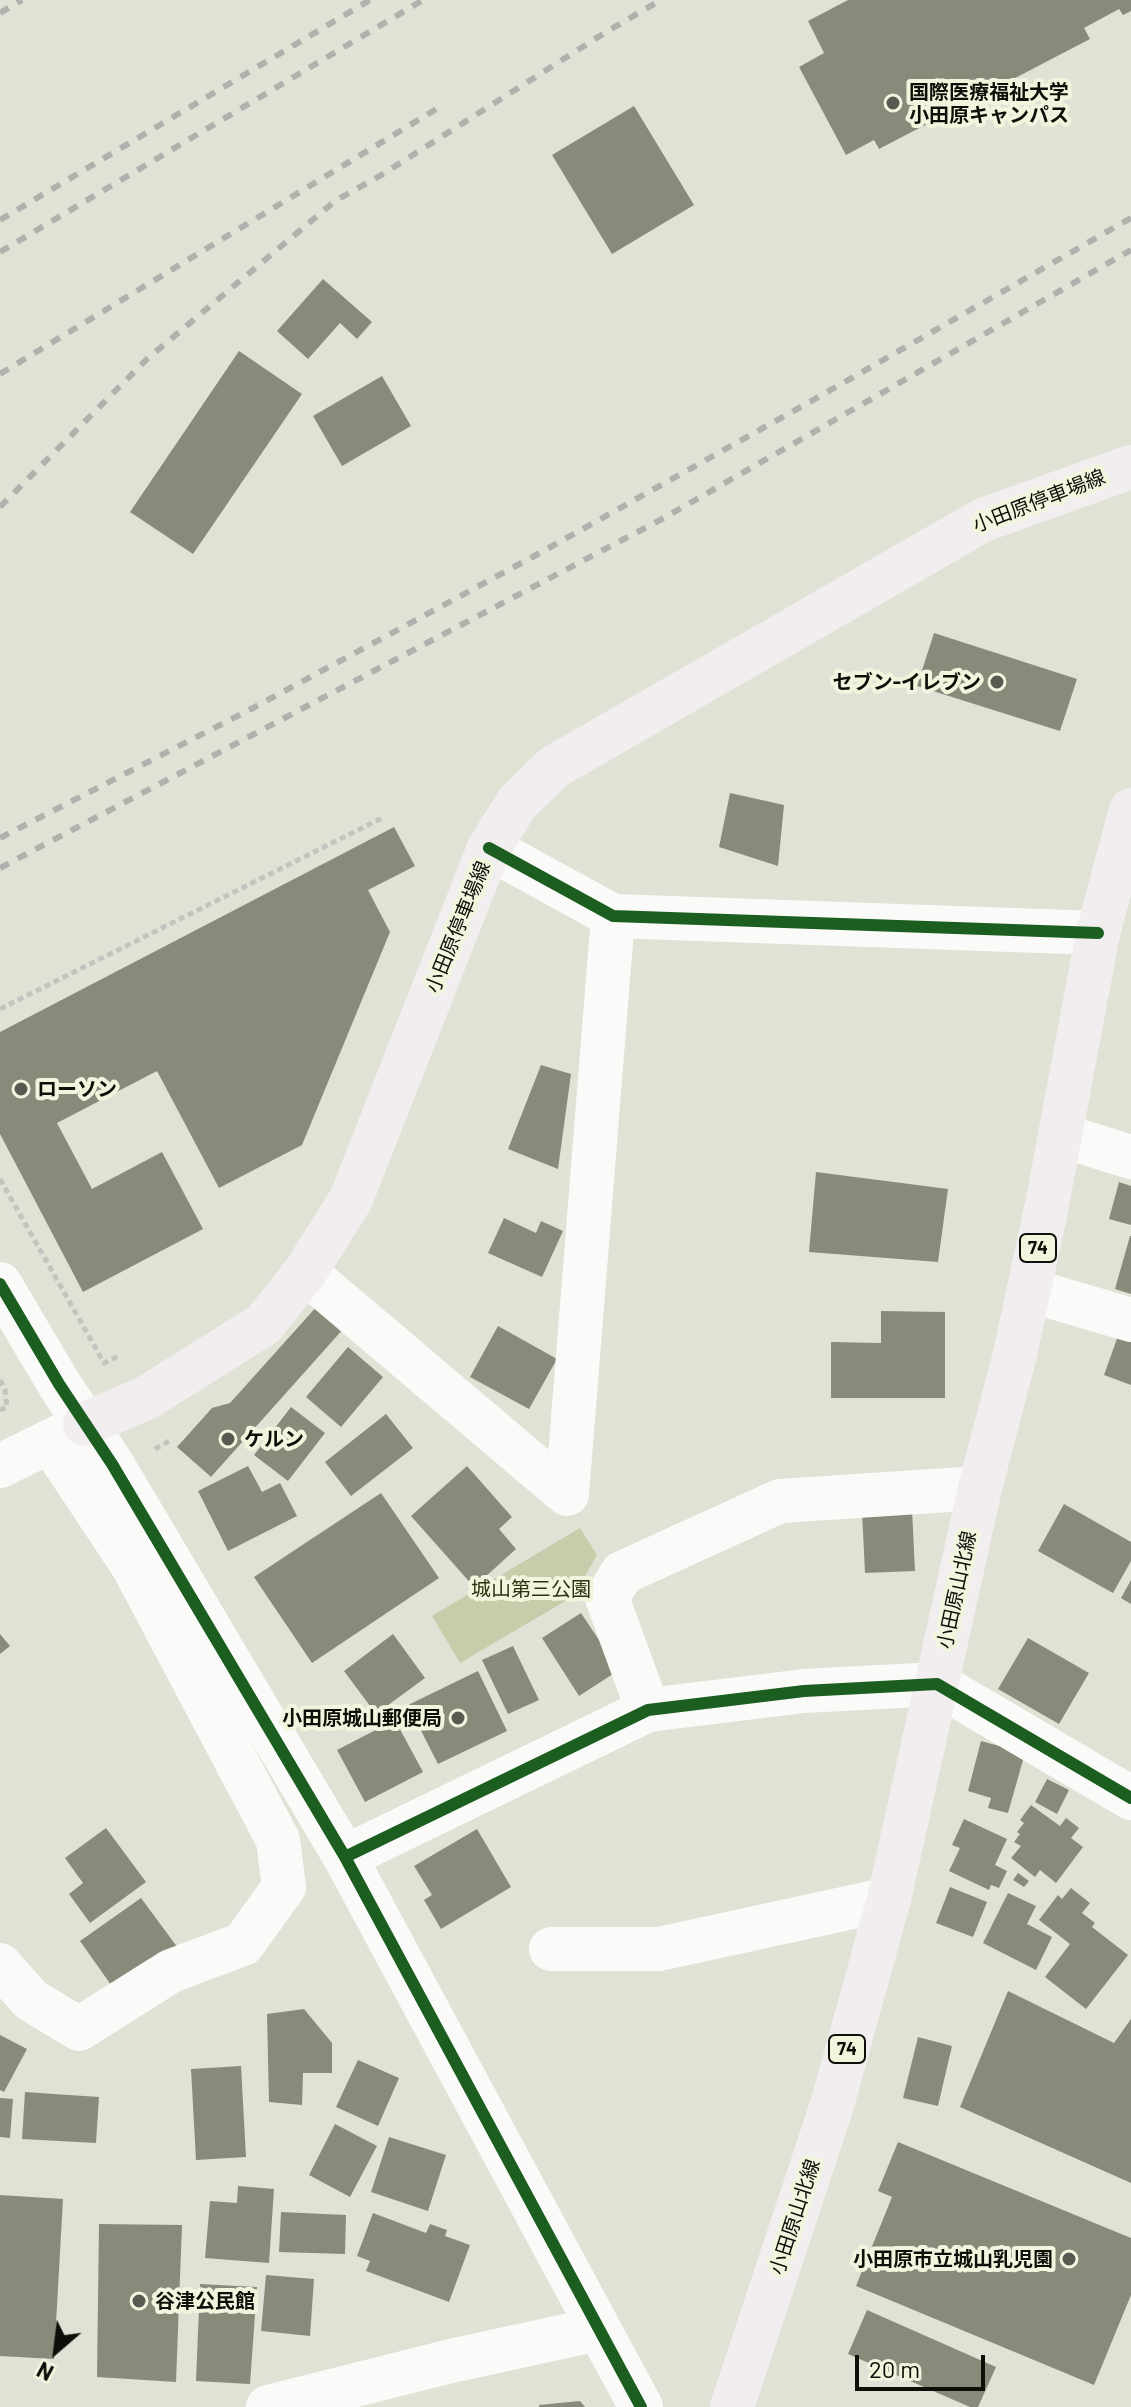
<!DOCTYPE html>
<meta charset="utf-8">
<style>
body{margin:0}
#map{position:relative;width:1131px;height:2407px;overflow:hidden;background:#e0e2d6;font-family:Barlow,sans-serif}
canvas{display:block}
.north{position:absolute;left:16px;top:2311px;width:80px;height:80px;-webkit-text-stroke:6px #f1f5de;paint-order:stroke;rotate:208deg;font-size:22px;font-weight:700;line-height:32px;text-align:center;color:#0e0f08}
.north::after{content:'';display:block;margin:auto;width:28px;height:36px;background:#0e0f08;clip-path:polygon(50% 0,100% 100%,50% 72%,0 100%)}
.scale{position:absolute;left:855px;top:2355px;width:130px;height:36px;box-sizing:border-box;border:4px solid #0e0f08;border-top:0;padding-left:10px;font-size:24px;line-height:28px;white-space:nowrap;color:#0e0f08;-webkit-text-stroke:6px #f1f5de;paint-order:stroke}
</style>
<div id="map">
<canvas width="1131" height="2407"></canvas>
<div class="north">N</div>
<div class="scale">20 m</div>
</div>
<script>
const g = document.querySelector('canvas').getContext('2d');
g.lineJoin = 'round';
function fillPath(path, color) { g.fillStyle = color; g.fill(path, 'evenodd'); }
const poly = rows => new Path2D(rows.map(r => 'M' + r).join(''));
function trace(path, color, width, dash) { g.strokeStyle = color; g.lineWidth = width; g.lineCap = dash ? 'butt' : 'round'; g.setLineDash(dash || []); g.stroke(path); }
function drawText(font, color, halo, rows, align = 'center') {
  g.font = font + ' Barlow,"Noto Sans JP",sans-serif'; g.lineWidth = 8; g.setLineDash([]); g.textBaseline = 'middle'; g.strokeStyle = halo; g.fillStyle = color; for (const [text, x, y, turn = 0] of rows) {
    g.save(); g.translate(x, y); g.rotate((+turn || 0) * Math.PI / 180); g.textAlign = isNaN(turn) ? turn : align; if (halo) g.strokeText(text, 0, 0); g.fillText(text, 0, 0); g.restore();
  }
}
fillPath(poly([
 [580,1528,597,1555,574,1596,460,1663,432,1616]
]), '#c8ccab');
fillPath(poly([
 [848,0,1131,0,1131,11,1123,15,1119,9,1084,28,1090,39,879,149,874,140,846,155,799,67,824,53,808,21],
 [634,106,694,205,612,254,552,155],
 [323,279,372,322,357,339,340,323,308,359,277,331],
 [239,351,302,394,193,554,130,512],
 [382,376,411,426,342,466,313,416],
 [934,633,1077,679,1060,731,917,686],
 [730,793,784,805,778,866,719,847],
 [394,827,415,866,368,890,390,932,302,1145,219,1188,157,1071,57,1123,92,1189,162,1152,203,1229,83,1292,0,1134,0,1032],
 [541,1065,571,1074,558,1169,508,1149],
 [816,1172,948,1189,938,1262,809,1252],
 [1119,1182,1131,1186,1131,1225,1109,1219],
 [504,1218,536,1233,541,1221,563,1231,542,1277,488,1253],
 [1130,1236,1131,1236,1131,1294,1115,1289],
 [327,1295,353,1318,211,1477,177,1447,212,1408,230,1403],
 [881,1311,945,1312,945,1398,831,1398,831,1342,881,1343],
 [498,1326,557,1359,529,1409,470,1377],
 [1119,1333,1131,1338,1131,1385,1104,1375],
 [348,1347,383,1377,341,1427,306,1397],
 [291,1407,325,1433,288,1481,254,1455],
 [386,1414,413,1448,351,1496,325,1462],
 [248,1466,262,1492,280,1483,297,1516,228,1551,198,1491],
 [467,1466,512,1517,499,1529,516,1549,474,1587,411,1516],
 [381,1493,439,1578,312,1663,254,1577],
 [1064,1504,1131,1542,1131,1561,1113,1593,1038,1551],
 [912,1509,915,1571,865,1573,862,1512],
 [1131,1580,1131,1604,1121,1598],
 [581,1613,619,1670,579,1696,542,1638],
 [0,1634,10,1646,0,1654],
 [393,1634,425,1678,376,1714,344,1671],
 [1028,1638,1089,1673,1059,1724,998,1689],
 [513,1646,539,1700,508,1714,482,1660],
 [478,1671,507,1731,438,1764,408,1705],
 [395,1720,423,1772,365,1802,337,1750],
 [981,1741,1025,1753,1008,1813,988,1808,991,1798,968,1791],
 [1047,1779,1069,1790,1057,1814,1035,1802],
 [1031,1805,1060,1826,1066,1818,1079,1828,1071,1838,1083,1847,1056,1883,1040,1870,1035,1877,1011,1858,1021,1846,1014,1842,1020,1834,1017,1832,1024,1823,1020,1820],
 [964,1819,1007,1839,995,1865,1007,1871,999,1888,991,1885,989,1890,949,1871,960,1848,952,1845],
 [106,1828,146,1882,90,1923,69,1894,83,1883,65,1858],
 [477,1829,511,1887,441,1929,424,1900,432,1895,414,1866],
 [1018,1873,1029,1881,1024,1887,1013,1880],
 [950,1887,987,1902,973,1937,936,1923],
 [1071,1888,1090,1903,1082,1913,1095,1923,1092,1927,1128,1955,1086,2009,1045,1977,1070,1944,1039,1920,1058,1895,1062,1899],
 [1008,1893,1036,1906,1027,1924,1052,1937,1036,1970,983,1943],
 [141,1898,178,1948,116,1992,80,1941],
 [1008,1991,1114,2043,1131,2019,1131,2183,960,2107],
 [304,2009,332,2043,332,2073,303,2073,302,2105,269,2102,267,2014],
 [0,2035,27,2049,4,2092,0,2090],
 [918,2037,952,2046,938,2106,903,2098],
 [358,2060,399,2078,378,2126,336,2107],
 [241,2066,246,2157,196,2160,191,2069],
 [25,2092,99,2097,96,2143,22,2139],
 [0,2098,13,2099,10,2138,0,2137],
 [335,2124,377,2146,350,2197,309,2175],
 [389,2137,446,2155,428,2211,371,2192],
 [898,2142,1131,2238,1131,2295,1094,2385,856,2286,892,2197,878,2191],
 [238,2186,274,2189,269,2263,205,2258,210,2201,237,2203],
 [0,2195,63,2199,54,2359,0,2356],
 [281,2212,346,2215,345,2254,279,2252],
 [373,2213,426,2233,430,2224,447,2230,445,2236,470,2245,449,2302,366,2271,370,2261,357,2256],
 [99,2224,182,2225,176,2382,97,2377],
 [266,2275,314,2279,310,2336,261,2331],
 [200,2284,257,2287,250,2384,196,2381],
 [867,2310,996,2367,978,2407,970,2407,848,2354],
 [580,2401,585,2407,539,2407,539,2405]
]), '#898b7a');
trace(poly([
 [0,1009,384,817],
 [0,1179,104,1363,121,1355],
 [0,1380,5,1390,7,1407,0,1410],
 [155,1449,171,1440]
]), '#c3c3bf', 5, [6, 4]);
trace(poly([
 [489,848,613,916,1098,933],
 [1060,1135,1131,1157],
 [305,1272,567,1494,613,916],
 [0,1284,59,1384,112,1464,345,1857,641,2407],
 [1029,1290,1131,1320],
 [0,1466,75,1429],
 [648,1710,607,1598,622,1573,780,1501,980,1488],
 [345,1857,648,1710,804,1691,937,1684,1131,1798],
 [551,1949,659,1949,889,1899],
 [0,1965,31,2000,79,2029,171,1971,243,1944,284,1887,278,1840,133,1566,50,1441],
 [268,2407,451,2361,598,2329]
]), '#fafbf9', 44);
trace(poly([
 [85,1424,146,1398,264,1324,305,1272,351,1199,489,848,517,803,554,767,983,520,1131,467],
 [732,2407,832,2105,889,1899,980,1488,1015,1354,1046,1210,1098,933,1131,810]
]), '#f2eeef', 44);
trace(poly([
 [0,13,22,0],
 [0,220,370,0],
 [0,252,423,0],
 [0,374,438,108],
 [0,507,147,359,335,201,383,174,606,32,661,0],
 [0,838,253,708,538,554,822,395,1131,218],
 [0,868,662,519,1131,250]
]), '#b0b1ad', 6, [10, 10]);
trace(poly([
 [489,848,613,916,1098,933],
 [0,1284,59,1384,112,1464,345,1857,641,2407],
 [345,1857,648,1710,804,1691,937,1684,1131,1798]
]), '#1b5e20', 12);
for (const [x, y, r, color] of [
 [893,103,8,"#585950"],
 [997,682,8,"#585950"],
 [21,1089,8,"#585950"],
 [228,1439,8,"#585950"],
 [458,1718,8,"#585950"],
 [1069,2259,8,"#585950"],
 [139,2301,8,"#585950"]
]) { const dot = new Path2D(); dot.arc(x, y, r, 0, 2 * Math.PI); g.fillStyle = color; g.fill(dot); trace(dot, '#f1f5de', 3); }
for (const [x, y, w] of [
 [1038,1248,36],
 [847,2049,36]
]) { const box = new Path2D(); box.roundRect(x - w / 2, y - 14, w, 28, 6); g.fillStyle = '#f1f5de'; g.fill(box); trace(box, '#0e0f08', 2); }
drawText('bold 18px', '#0e0f08', null, [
 ["74",1038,1248],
 ["74",847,2049]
]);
drawText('bold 20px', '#0e0f08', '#f1f5de', [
 ["国際医療福祉大学",909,92],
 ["小田原キャンパス",909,115],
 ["セブン-イレブン",981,682,"right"],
 ["ローソン",37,1089],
 ["ケルン",244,1439],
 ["小田原城山郵便局",442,1718,"right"],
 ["小田原市立城山乳児園",1053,2259,"right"],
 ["谷津公民館",155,2301]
], 'left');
drawText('20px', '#0e0f08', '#f1f5de', [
 ["小田原停車場線",1039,501,-21],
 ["小田原停車場線",458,927,-68],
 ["小田原山北線",957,1590,-78],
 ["小田原山北線",795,2217,-72]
]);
drawText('20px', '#2f320f', '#f1f5de', [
 ["城山第三公園",531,1589]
]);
</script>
